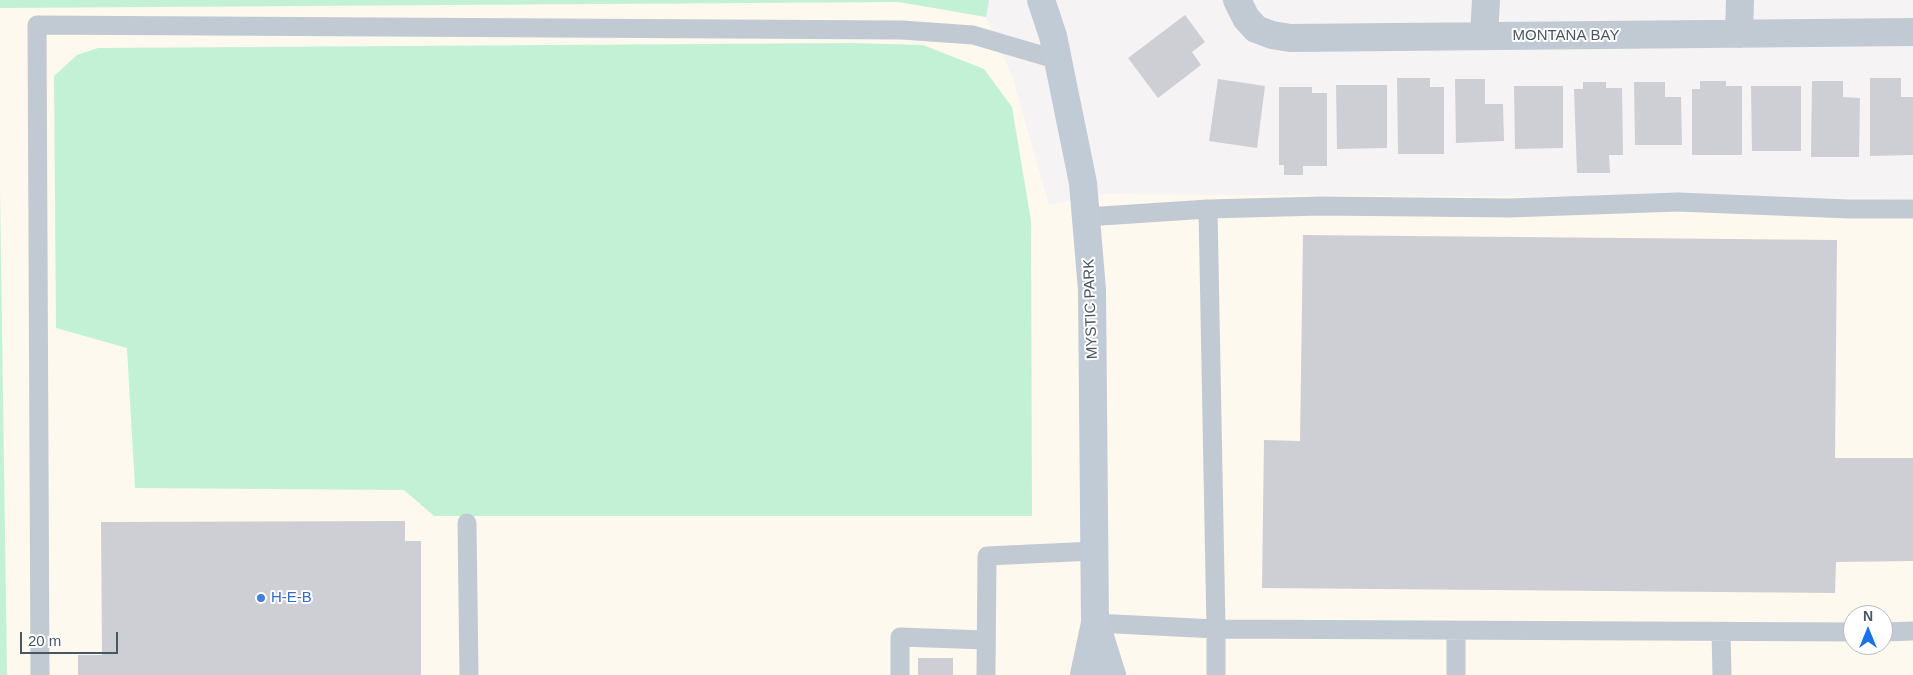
<!DOCTYPE html>
<style>
body{margin:0}
#map{position:relative;width:1913px;height:675px;overflow:hidden;background:#f5f3f3;font-family:Arial,sans-serif}
canvas{display:block}
.north{position:absolute;left:1843px;top:605px;width:50px;height:50px;box-sizing:border-box;background:#fff;border:1px solid #b7bbc0;border-radius:50%;rotate:0deg;font-size:14px;font-weight:700;line-height:20px;text-align:center;color:#4a5661}
.north::after{content:'';display:block;margin:auto;width:18px;height:22px;background:#1a73e8;clip-path:polygon(50% 0,100% 100%,50% 72%,0 100%)}
.scale{position:absolute;left:20px;top:632px;width:98px;height:22px;box-sizing:border-box;border:2px solid #4a5661;border-top:0;padding-left:6px;font-size:15px;line-height:18px;white-space:nowrap;color:#4a5661;-webkit-text-stroke:4px #fff;paint-order:stroke}
</style>
<div id="map">
<canvas width="1913" height="675"></canvas>
<div class="north">N</div>
<div class="scale">20 m</div>
</div>
<script>
const g = document.querySelector('canvas').getContext('2d');
g.lineJoin = 'round';
function fillPath(path, color) { g.fillStyle = color; g.fill(path, 'evenodd'); }
const poly = rows => new Path2D(rows.map(r => 'M' + r).join(''));
function trace(path, color, width, dash) { g.strokeStyle = color; g.lineWidth = width; g.lineCap = dash ? 'butt' : 'round'; g.setLineDash(dash || []); g.stroke(path); }
function drawText(font, color, halo, rows, align = 'center') {
  g.font = font + ' Arial,sans-serif'; g.lineWidth = 4; g.setLineDash([]); g.textBaseline = 'middle'; g.strokeStyle = halo; g.fillStyle = color; for (const [text, x, y, turn = 0] of rows) {
    g.save(); g.translate(x, y); g.rotate((+turn || 0) * Math.PI / 180); g.textAlign = isNaN(turn) ? turn : align; if (halo) g.strokeText(text, 0, 0); g.fillText(text, 0, 0); g.restore();
  }
}
fillPath(poly([
 [899,2,986,17,1013,79,1049,205,1105,194,1913,199,1913,675,7,675,0,189,0,8],
 [1853,615,1883,615,1883,645,1853,645]
]), '#fdf9ef');
fillPath(poly([
 [0,0,989,0,986,17,899,2,0,8],
 [852,43,923,45,984,69,1012,107,1031,221,1032,516,434,516,404,490,135,488,127,348,56,328,54,76,77,55,98,48],
 [0,189,7,675,0,675]
]), '#c3f1d5');
fillPath(poly([
 [1185,15,1205,42,1192,52,1201,65,1158,98,1128,58],
 [1397,78,1430,78,1430,87,1444,87,1444,154,1398,154],
 [1870,78,1901,78,1901,97,1913,97,1913,155,1870,156],
 [1218,79,1265,86,1257,148,1209,141],
 [1455,79,1485,79,1485,104,1503,104,1504,141,1456,143],
 [1700,81,1726,81,1726,86,1742,86,1742,155,1692,155,1692,89,1700,89],
 [1812,81,1843,81,1843,97,1860,98,1859,157,1811,157],
 [1583,82,1606,82,1606,88,1622,88,1623,155,1609,155,1610,173,1577,173,1574,89,1583,89],
 [1634,82,1665,82,1665,97,1681,97,1682,145,1635,145],
 [1336,85,1387,85,1387,148,1337,149],
 [1514,86,1563,86,1563,148,1515,149],
 [1751,86,1801,86,1801,151,1752,151],
 [1279,87,1312,87,1312,93,1327,93,1327,166,1303,166,1303,175,1284,175,1284,165,1279,165],
 [1303,235,1837,240,1835,458,1913,458,1913,561,1836,562,1835,593,1262,588,1264,440,1300,441],
 [405,521,405,541,421,541,421,675,78,675,78,655,102,655,101,522],
 [918,658,953,658,953,675,918,675]
]), '#cdcfd5');
trace(poly([
 [1208,209,1321,206,1509,208,1678,202,1849,209,1913,209],
 [1086,217,1208,209,1216,629,1095,623],
 [467,523,469,675],
 [1456,630,1456,675],
 [1721,632,1722,675],
 [1883,632,1913,631],
 [40,675,37,25,902,30,973,35,1058,60],
 [900,675,900,637,986,640],
 [986,675,987,556,1094,551],
 [1216,675,1216,629,1853,632]
]), '#c1cad2', 19);
trace(poly([
 [1237,0,1246,18,1256,29,1272,35,1290,38,1913,32],
 [1739,34,1740,0],
 [1484,36,1486,0]
]), '#c1cad2', 28);
trace(poly([
 [1041,0,1053,36,1083,183,1092,290,1095,623,1084,675],
 [1096,624,1112,675]
]), '#c1cbd6', 28);
for (const [x, y, r, color] of [
 [261,598,5,"#3f7fe0"]
]) { const dot = new Path2D(); dot.arc(x, y, r, 0, 2 * Math.PI); g.fillStyle = color; g.fill(dot); trace(dot, '#fff', 2); }
drawText('15px', '#4a5661', '#fff', [
 ["MONTANA BAY",1566,36],
 ["MYSTIC PARK",1091,309,-92]
]);
drawText('15px', '#366cbe', '#fff', [
 ["H-E-B",271,598]
], 'left');
</script>
